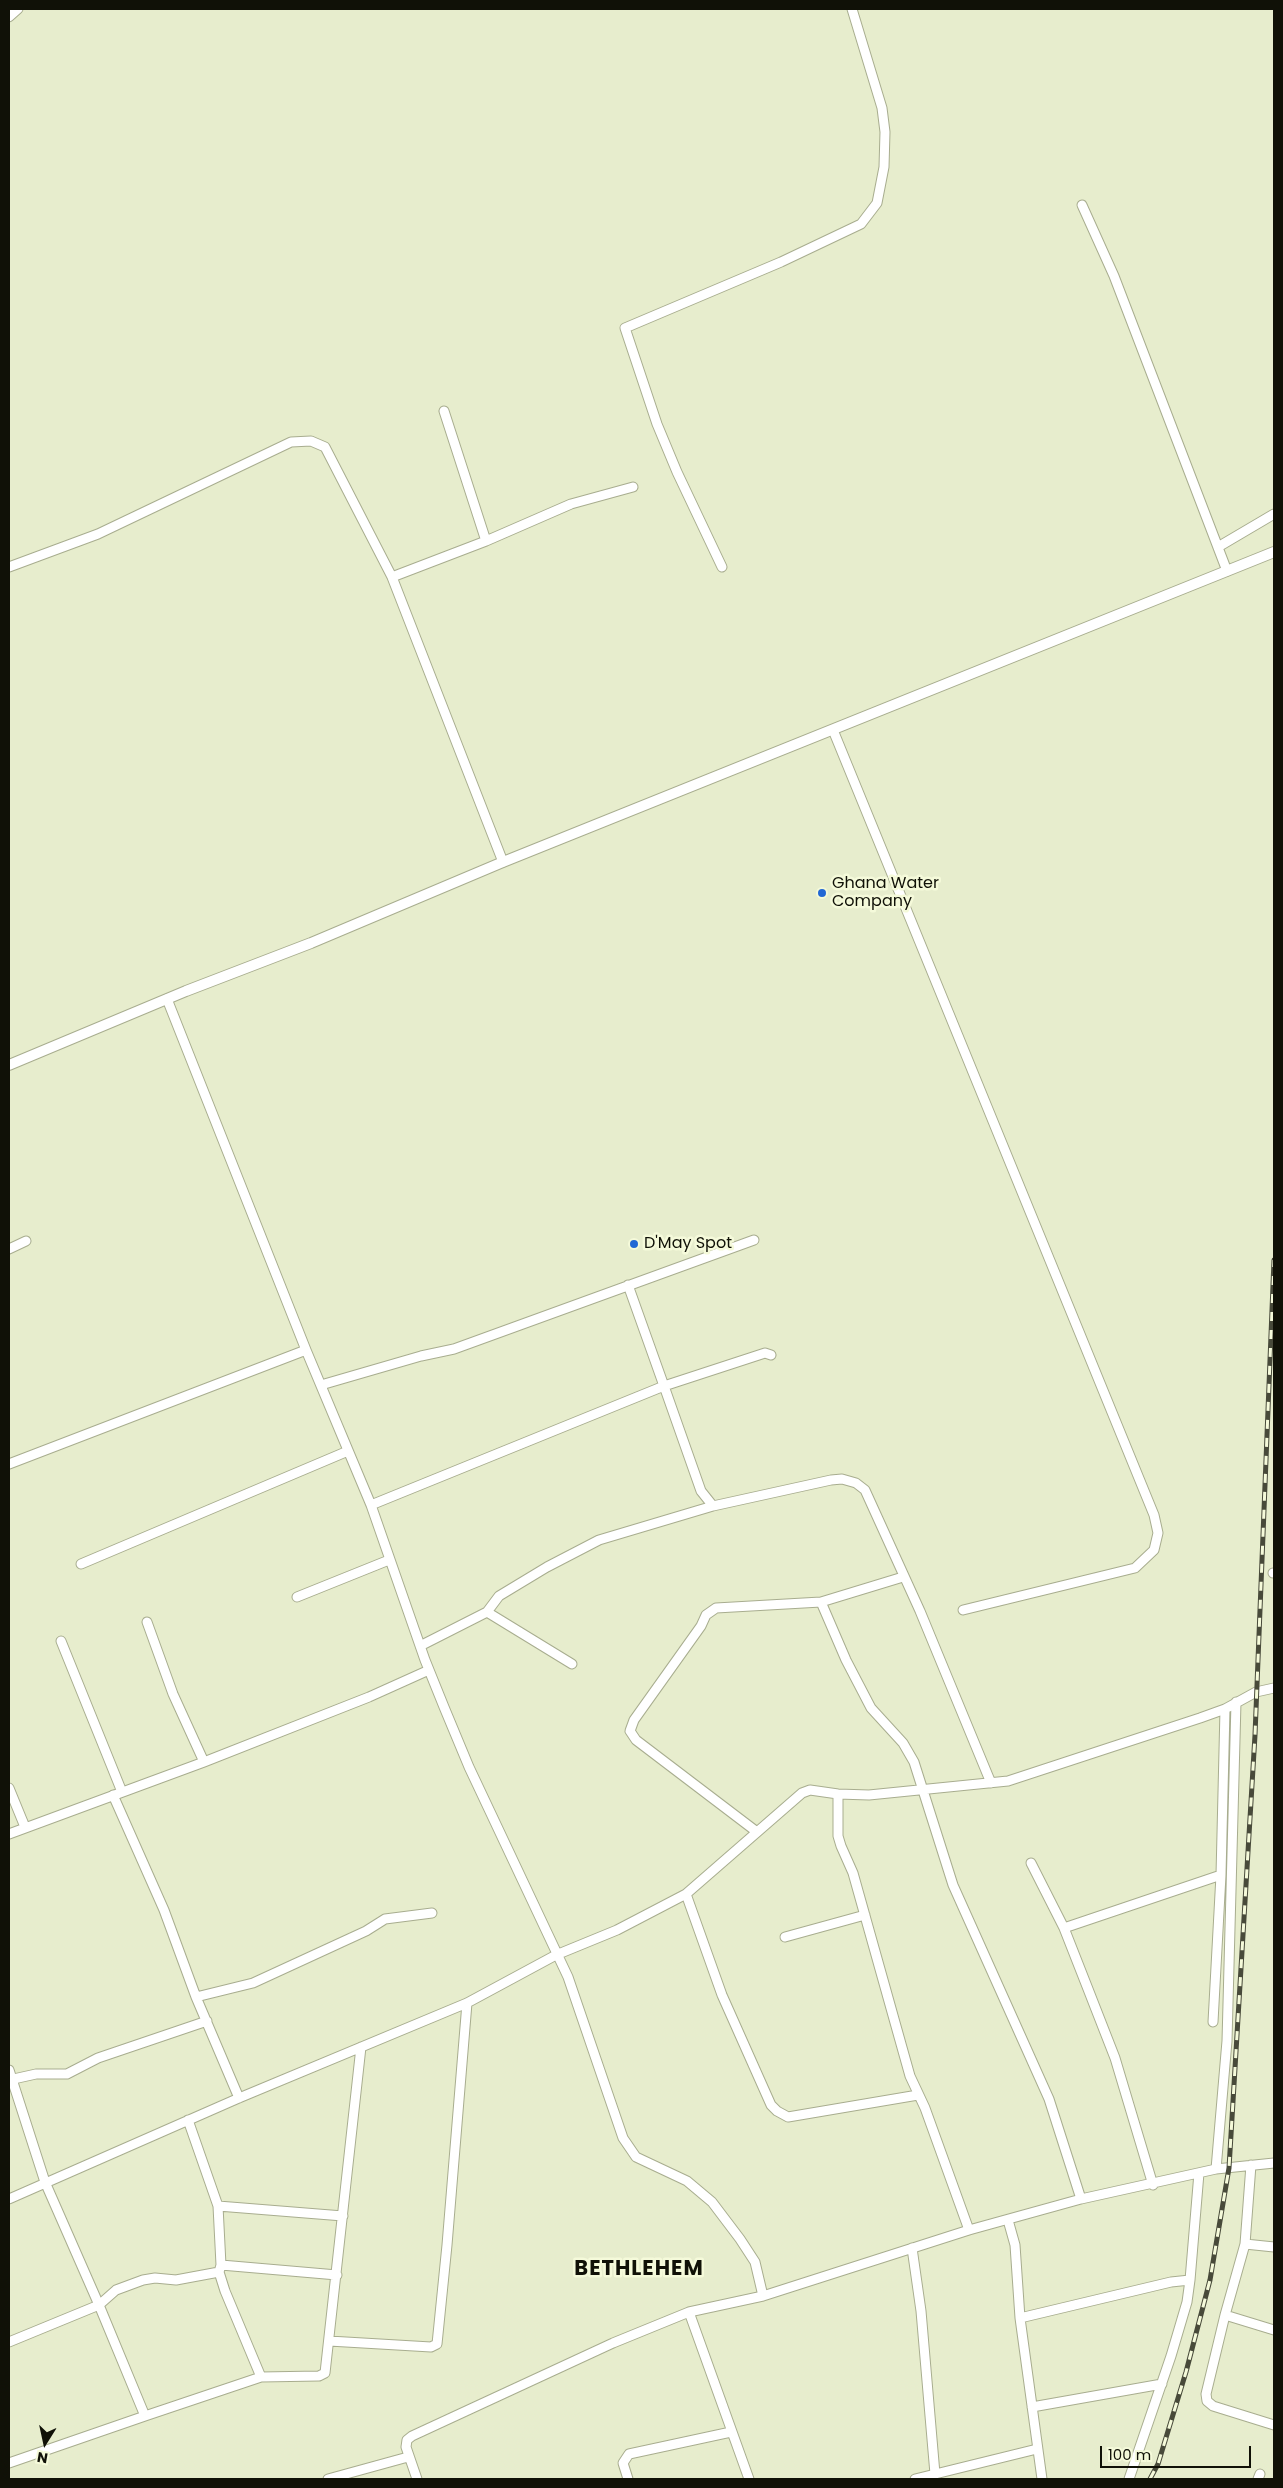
<!DOCTYPE html>
<style>
body{margin:0}
#map{position:relative;width:1283px;height:2488px;overflow:hidden;background:#e7edcd;font-family:Poppins,sans-serif}
canvas{display:block}
.frame{position:absolute;inset:0;border:10px solid #101107;pointer-events:none}
.north{position:absolute;left:20px;top:2418px;width:50px;height:50px;-webkit-text-stroke:4px #f5fada;paint-order:stroke;rotate:190deg;font-size:14px;font-weight:700;line-height:20px;text-align:center;color:#101107}
.north::after{content:'';display:block;margin:auto;width:18px;height:22px;background:#101107;clip-path:polygon(50% 0,100% 100%,50% 72%,0 100%)}
.scale{position:absolute;left:1100px;top:2446px;width:151px;height:22px;box-sizing:border-box;border:2px solid #101107;border-top:0;padding-left:6px;font-size:15px;line-height:18px;white-space:nowrap;color:#101107;-webkit-text-stroke:4px #f5fada;paint-order:stroke}
</style>
<div id="map">
<canvas width="1283" height="2488"></canvas>
<div class="frame"></div>
<div class="north">N</div>
<div class="scale">100 m</div>
</div>
<script>
const g = document.querySelector('canvas').getContext('2d');
g.lineJoin = 'round';
const poly = rows => new Path2D(rows.map(r => 'M' + r).join(''));
function trace(path, color, width, dash) { g.strokeStyle = color; g.lineWidth = width; g.lineCap = dash ? 'butt' : 'round'; g.setLineDash(dash || []); g.stroke(path); }
function drawText(font, color, halo, rows, align = 'center') {
  g.font = font + ' Poppins,sans-serif'; g.lineWidth = 5; g.setLineDash([]); g.textBaseline = 'middle'; g.strokeStyle = halo; g.fillStyle = color; for (const [text, x, y, turn = 0] of rows) {
    g.save(); g.translate(x, y); g.rotate((+turn || 0) * Math.PI / 180); g.textAlign = isNaN(turn) ? turn : align; if (halo) g.strokeText(text, 0, 0); g.fillText(text, 0, 0); g.restore();
  }
}
const minor = poly([
 [9,17,18,9],
 [1082,205,1114,276,1227,571],
 [444,411,486,541],
 [1218,547,1274,514],
 [9,567,98,534,291,442,311,441,325,447,392,577,503,862],
 [722,567,677,472,657,424,625,328,781,262,861,224,877,203,884,167,885,132,882,108,852,9],
 [392,577,486,541,571,504,633,487],
 [833,730,1154,1515,1158,1533,1154,1550,1135,1568,963,1610],
 [167,999,306,1350,371,1505,425,1660,444,1707,469,1767,568,1977,623,2138,636,2157,687,2181,712,2202,740,2239,755,2262,763,2296,969,2230,1081,2199,1216,2169,1274,2163],
 [9,1249,26,1241],
 [321,1385,421,1356,454,1349,754,1240],
 [9,1464,306,1350],
 [371,1505,664,1386,628,1285],
 [713,1506,831,1480,842,1479,856,1483,865,1490,920,1611,991,1783],
 [81,1564,348,1451],
 [1273,1573,1274,1573],
 [297,1597,389,1560],
 [821,1602,846,1660,871,1708,903,1743,914,1762,953,1885,1049,2099,1081,2199],
 [487,1612,572,1664],
 [147,1622,173,1694,204,1762],
 [61,1641,122,1792],
 [420,1646,487,1612,499,1596,547,1567,599,1540,713,1506,701,1491,664,1386,765,1353,771,1355],
 [9,1788,25,1827],
 [838,1794,838,1836,841,1846,853,1873,910,2076,925,2108,969,2230],
 [113,1795,164,1910,196,1997,239,2098],
 [757,1832,636,1740,630,1731,634,1720,701,1626,706,1615,716,1608,821,1602,903,1577],
 [9,1834,204,1762,369,1697,429,1670],
 [1031,1863,1064,1928,1088,1989,1115,2058,1153,2185],
 [686,1894,722,1995,771,2105,777,2111,788,2117,918,2095],
 [1064,1928,1221,1875],
 [785,1937,865,1915],
 [196,1997,253,1983,366,1931,385,1919,432,1913],
 [1213,2022,1221,1875,1225,1709],
 [9,2070,45,2182,99,2305,145,2416,9,2463],
 [9,2080,36,2074,67,2074,98,2058,207,2021],
 [188,2120,218,2206,343,2216],
 [1251,2165,1245,2244,1225,2315,1206,2394,1207,2401,1213,2406,1274,2425],
 [1216,2169,1227,2041,1236,1702],
 [9,2199,239,2098,467,2003,556,1955,617,1930,686,1894,802,1793,810,1790,838,1794,869,1795,1008,1781,1200,1718,1225,1709,1256,1692,1274,1688],
 [218,2206,221,2265],
 [1008,2220,1015,2245,1020,2318,1171,2282,1190,2280,1199,2173],
 [1245,2244,1274,2247],
 [912,2248,921,2311,935,2474],
 [1225,2315,1274,2330],
 [1020,2318,1042,2479],
 [329,2341,431,2347,437,2344,447,2245,467,2003],
 [9,2342,99,2305,116,2290,143,2280,155,2278,176,2280,219,2272],
 [261,2377,225,2291,219,2272,221,2265,337,2275],
 [1032,2407,1162,2384],
 [145,2416,261,2377,319,2376,325,2373,361,2047],
 [328,2479,408,2457],
 [417,2479,406,2447,407,2440,412,2436,613,2343,689,2312],
 [628,2479,623,2463,629,2454,731,2432],
 [749,2479,689,2312,763,2296],
 [915,2479,1037,2449],
 [1129,2479,1171,2356,1187,2302,1190,2280],
 [1258,2479,1260,2474]
]);
const tertiary = poly([
 [9,1065,186,991,311,943,503,862,1274,552]
]);
trace(minor, '#a8ad8f', 11);
trace(tertiary, '#a8ad8f', 12);
trace(minor, '#fff', 9);
trace(tertiary, '#fff', 10);
const rail = poly([
 [1150,2479,1158,2464,1186,2372,1210,2280,1229,2168,1255,1735,1274,1260]
]);
trace(rail, '#484a3a', 5);
trace(rail, '#f5fada', 3, [9]);
for (const [x, y, r, color] of [
 [822,893,5,"#2268d4"],
 [634,1244,5,"#2268d4"]
]) { const dot = new Path2D(); dot.arc(x, y, r, 0, 2 * Math.PI); g.fillStyle = color; g.fill(dot); trace(dot, '#f5fada', 2); }
drawText('16px', '#101107', '#f5fada', [
 ["Ghana Water",832,884],
 ["Company",832,902],
 ["D'May Spot",644,1244]
], 'left');
g.letterSpacing = '1px';
drawText('bold 21px', '#101107', '#f5fada', [
 ["BETHLEHEM",639,2270]
]);
g.letterSpacing = '0px';
</script>
